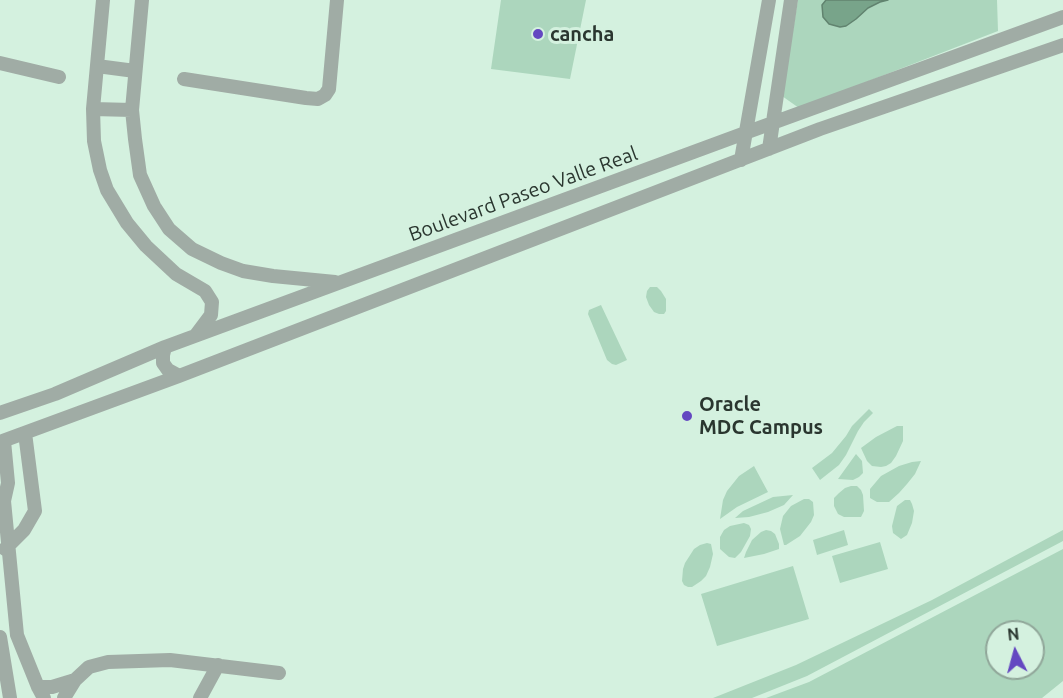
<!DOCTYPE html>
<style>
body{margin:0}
#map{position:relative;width:1063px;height:698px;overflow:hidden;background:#d4f1df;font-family:Ubuntu,sans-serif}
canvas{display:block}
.north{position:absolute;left:985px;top:620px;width:60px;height:60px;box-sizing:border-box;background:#d4f1df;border:2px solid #90a699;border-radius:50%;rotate:354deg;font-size:16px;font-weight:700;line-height:24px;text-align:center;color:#2a362f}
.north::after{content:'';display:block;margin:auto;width:21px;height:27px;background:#6448c1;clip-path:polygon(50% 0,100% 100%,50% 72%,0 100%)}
</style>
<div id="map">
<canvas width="1063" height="698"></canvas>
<div class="north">N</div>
</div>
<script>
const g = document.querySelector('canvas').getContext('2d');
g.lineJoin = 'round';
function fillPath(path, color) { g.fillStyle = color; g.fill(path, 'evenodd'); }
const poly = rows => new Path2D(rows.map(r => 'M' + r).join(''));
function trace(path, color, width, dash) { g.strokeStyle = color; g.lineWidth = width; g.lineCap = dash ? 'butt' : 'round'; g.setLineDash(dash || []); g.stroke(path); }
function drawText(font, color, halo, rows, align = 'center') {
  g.font = font + ' Ubuntu,sans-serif'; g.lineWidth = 6; g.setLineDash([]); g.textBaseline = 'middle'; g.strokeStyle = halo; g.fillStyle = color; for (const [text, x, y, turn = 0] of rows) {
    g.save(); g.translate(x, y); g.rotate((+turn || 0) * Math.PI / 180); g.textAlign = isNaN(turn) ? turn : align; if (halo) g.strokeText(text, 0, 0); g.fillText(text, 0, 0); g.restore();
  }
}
fillPath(poly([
 [501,0,586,0,570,79,491,69],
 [798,0,997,0,998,31,799,108,782,96],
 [650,287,657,287,661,291,666,299,666,311,664,314,659,314,654,312,649,305,646,297,647,291],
 [601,305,627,360,616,365,612,364,607,360,588,314,589,310],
 [869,409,873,413,864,422,858,431,846,455,839,465,820,480,812,468,832,453,846,436,852,426],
 [897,426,903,426,903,441,896,456,891,463,886,466,881,467,872,466,867,461,861,448,876,437],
 [856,454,862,461,863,473,859,477,853,480,838,479],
 [921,461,915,474,907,484,899,493,889,502,877,502,870,498,870,489,881,476,899,466,912,462],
 [754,466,768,492,737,507,720,519,723,500,727,491,739,476],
 [851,486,857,486,861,490,863,495,864,511,861,517,844,517,838,514,834,506,834,498,839,493,845,488],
 [793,495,784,505,768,512,749,517,735,518,743,511,773,497],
 [804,499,809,499,813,502,814,515,811,522,800,536,786,545,784,545,780,529,783,516,791,506],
 [905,500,910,500,912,504,914,511,912,523,907,535,901,539,893,533,892,526,897,506],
 [744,523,749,525,751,529,750,536,741,552,735,558,729,557,720,549,720,537,724,530,730,526],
 [766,530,771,531,775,534,779,544,779,549,764,554,744,558,746,552,752,540,761,532],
 [844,530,848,545,817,555,813,540],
 [1063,530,1063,541,807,676,752,698,713,698,796,665,932,600],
 [880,542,888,569,840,583,832,556],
 [707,543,711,544,713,554,710,567,706,576,701,581,692,587,688,587,684,585,682,581,683,569,685,563,694,549,700,545],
 [1063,549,1063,681,1042,698,766,698,809,682],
 [997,632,1033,632,1033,668,997,668],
 [793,566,809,619,717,646,701,594]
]), '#acd6bd');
const water = poly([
 [826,0,888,0,880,2,868,8,856,19,846,26,840,27,829,24,823,17,822,5,826,0]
]);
fillPath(water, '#78a48a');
trace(water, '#61836f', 1.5);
trace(poly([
 [103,0,93,109,94,141,100,170,107,190,127,223,146,246,176,274,205,291,212,302,211,315,196,335],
 [142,0,132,110,135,139,140,175,154,206,169,229,192,249,221,263,243,271,273,276,335,282],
 [0,63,59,77],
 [97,66,135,71],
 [184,79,306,98,318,99,325,95,329,89,337,0],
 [93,109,132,110],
 [769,149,791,0],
 [741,160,769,0],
 [165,347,163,355,163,363,168,370,179,376],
 [0,413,55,394,165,347,745,133,1063,17],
 [4,441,8,483,4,501,17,635,38,687,44,698],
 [0,442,179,376,820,129,1063,45],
 [5,549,24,530,35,511,25,433],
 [0,637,10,698],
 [38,687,52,687,75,680],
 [64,698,75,680,89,667,108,662,170,660,279,673],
 [200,698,218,665]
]), '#a0aca5', 14);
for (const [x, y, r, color] of [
 [538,34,6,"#6448c1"],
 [687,416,6,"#6448c1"]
]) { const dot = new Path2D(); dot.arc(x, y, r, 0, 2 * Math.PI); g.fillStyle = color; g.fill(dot); trace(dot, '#d4f1df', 2); }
drawText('bold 20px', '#2a362f', '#d4f1df', [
 ["cancha",550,34],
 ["Oracle",699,404],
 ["MDC Campus",699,427]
], 'left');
drawText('20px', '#2a362f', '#d4f1df', [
 ["Boulevard Paseo Valle Real",523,194,-20]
]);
</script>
